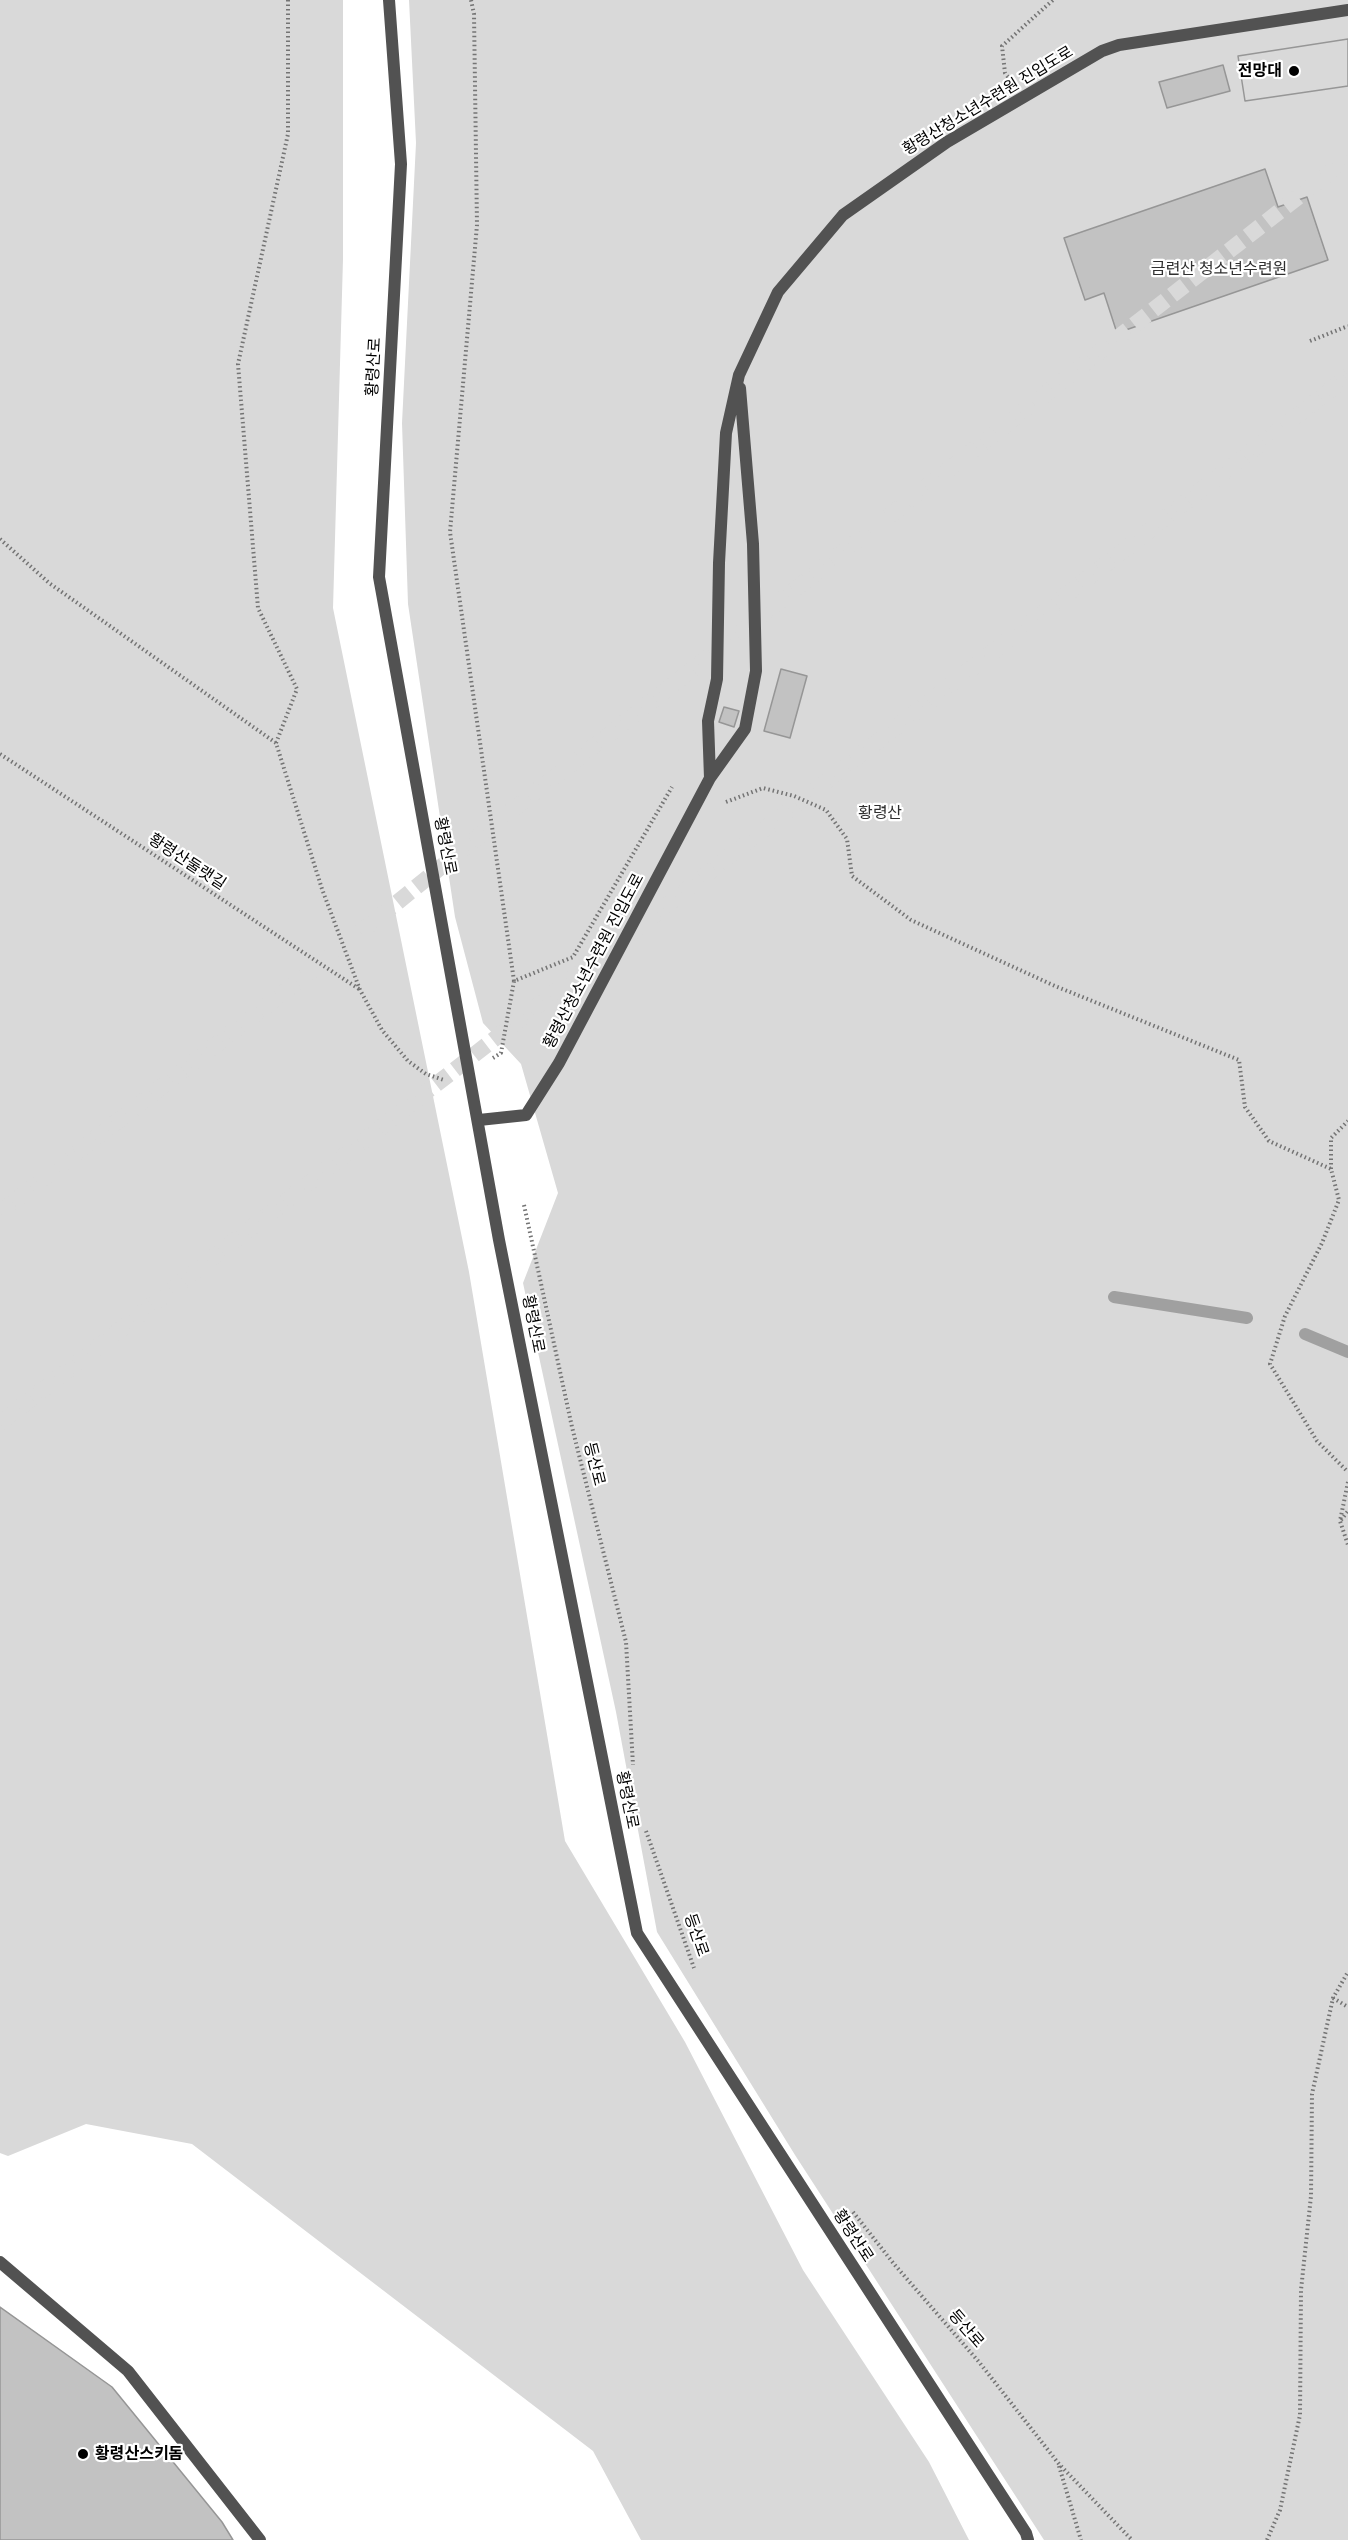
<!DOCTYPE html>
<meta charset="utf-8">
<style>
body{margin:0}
canvas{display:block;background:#fff}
</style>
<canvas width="1348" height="2540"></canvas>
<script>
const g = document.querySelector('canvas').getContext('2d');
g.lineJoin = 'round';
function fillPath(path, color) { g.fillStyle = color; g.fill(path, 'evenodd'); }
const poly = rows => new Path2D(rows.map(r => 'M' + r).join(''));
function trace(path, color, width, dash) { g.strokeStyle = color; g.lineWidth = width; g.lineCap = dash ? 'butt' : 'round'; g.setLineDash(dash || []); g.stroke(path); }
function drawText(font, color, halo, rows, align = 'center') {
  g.font = font + ' Rubik,"Noto Sans KR",sans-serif'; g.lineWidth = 4.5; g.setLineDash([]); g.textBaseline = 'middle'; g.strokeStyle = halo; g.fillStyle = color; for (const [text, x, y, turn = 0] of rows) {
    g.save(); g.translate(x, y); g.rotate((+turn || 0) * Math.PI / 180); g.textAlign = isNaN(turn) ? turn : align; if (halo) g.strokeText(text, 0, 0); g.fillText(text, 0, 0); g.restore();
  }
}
fillPath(poly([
 [0,0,343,0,343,259,333,608,469,1272,565,1841,685,2042,803,2270,929,2462,969,2540,641,2540,593,2451,192,2144,86,2124,8,2156,0,2153],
 [409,0,1348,0,1348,2540,1044,2540,795,2155,657,1932,616,1712,523,1283,558,1193,521,1064,483,1023,455,917,408,604,402,423,416,143]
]), '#d9d9d9');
trace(poly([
 [1114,1297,1247,1318],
 [1305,1334,1348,1352]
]), '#a0a0a0', 12);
const building = poly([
 [1348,39,1348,86,1245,101,1238,56,1348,39],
 [1348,39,1348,86,1245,101,1238,56,1348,39],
 [1223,65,1230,91,1167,108,1159,82,1223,65],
 [1265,169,1278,207,1307,197,1328,260,1117,333,1104,293,1085,300,1064,238,1265,169],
 [781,669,807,676,790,738,764,731,781,669],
 [724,707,739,711,734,727,719,722,724,707],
 [0,2307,112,2387,222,2522,233,2540,0,2540,0,2307]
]);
fillPath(building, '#c2c2c2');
trace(building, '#969696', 1.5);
trace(poly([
 [0,1212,341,948,484,832,1348,158],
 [0,1423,1348,376]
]), '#d9d9d9', 16, [16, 8]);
trace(poly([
 [471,0,474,14,477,225,450,532,514,981,573,957,672,787],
 [1008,77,1005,73,1002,46,1053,0],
 [1310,341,1348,326],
 [0,539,49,583,276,743,322,889,360,990,382,1030,408,1061,426,1074,444,1080],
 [276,743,297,689,258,608,238,364,288,134,288,0],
 [0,754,359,989],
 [726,802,763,788,794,796,826,810,847,839,852,876,911,920,1055,986,1239,1060,1245,1107,1269,1141,1331,1169,1339,1200,1322,1243,1285,1316,1270,1364,1317,1441,1348,1472],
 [493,1058,501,1053,514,981],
 [1331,1169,1331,1138,1348,1121],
 [524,1205,572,1427,626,1642,633,1765],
 [1348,1482,1340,1521,1348,1545],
 [1341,1520,1348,1511],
 [646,1831,694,1968],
 [1333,1998,1348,2007],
 [853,2212,894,2264,979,2362,1059,2464,1132,2540],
 [1059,2466,1081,2540],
 [1267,2540,1280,2510,1300,2415,1301,2290,1311,2196,1312,2094,1333,1998,1348,1972]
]), '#747474', 4, [1.5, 3]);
trace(poly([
 [710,778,708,721,717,679,719,563,726,433,739,375,778,292,843,215,947,142,1102,51,1119,45,1348,10],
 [479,1120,526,1115,559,1063,710,778,745,729,756,671,753,544,740,388],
 [0,2262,128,2371,260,2540]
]), '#525252', 12);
trace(poly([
 [389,0,401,164,379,577,499,1240,637,1933,1026,2533,1028,2540]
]), '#525252', 12);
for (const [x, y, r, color] of [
 [1294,71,6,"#000"],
 [83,2454,6,"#000"]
]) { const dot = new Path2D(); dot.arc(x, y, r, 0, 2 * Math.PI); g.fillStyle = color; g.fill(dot); trace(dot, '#fff', 2); }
drawText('bold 16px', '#000', '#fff', [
 ["전망대",1282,71],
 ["황령산스키돔",95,2454,"left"]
], 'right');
drawText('16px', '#000', '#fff', [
 ["황령산청소년수련원 진입도로",988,101,-31],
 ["황령산로",374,367,-87],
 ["황령산로",445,846,79],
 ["황령산둘랫길",187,862,33],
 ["황령산청소년수련원 진입도로",594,961,-62],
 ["황령산로",533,1324,79],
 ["등산로",594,1464,76],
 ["황령산로",627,1800,79],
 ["등산로",696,1935,71],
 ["황령산로",853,2236,57],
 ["등산로",966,2329,49]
]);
drawText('16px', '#303030', '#fff', [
 ["금련산 청소년수련원",1219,269],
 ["황령산",880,813]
]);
</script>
